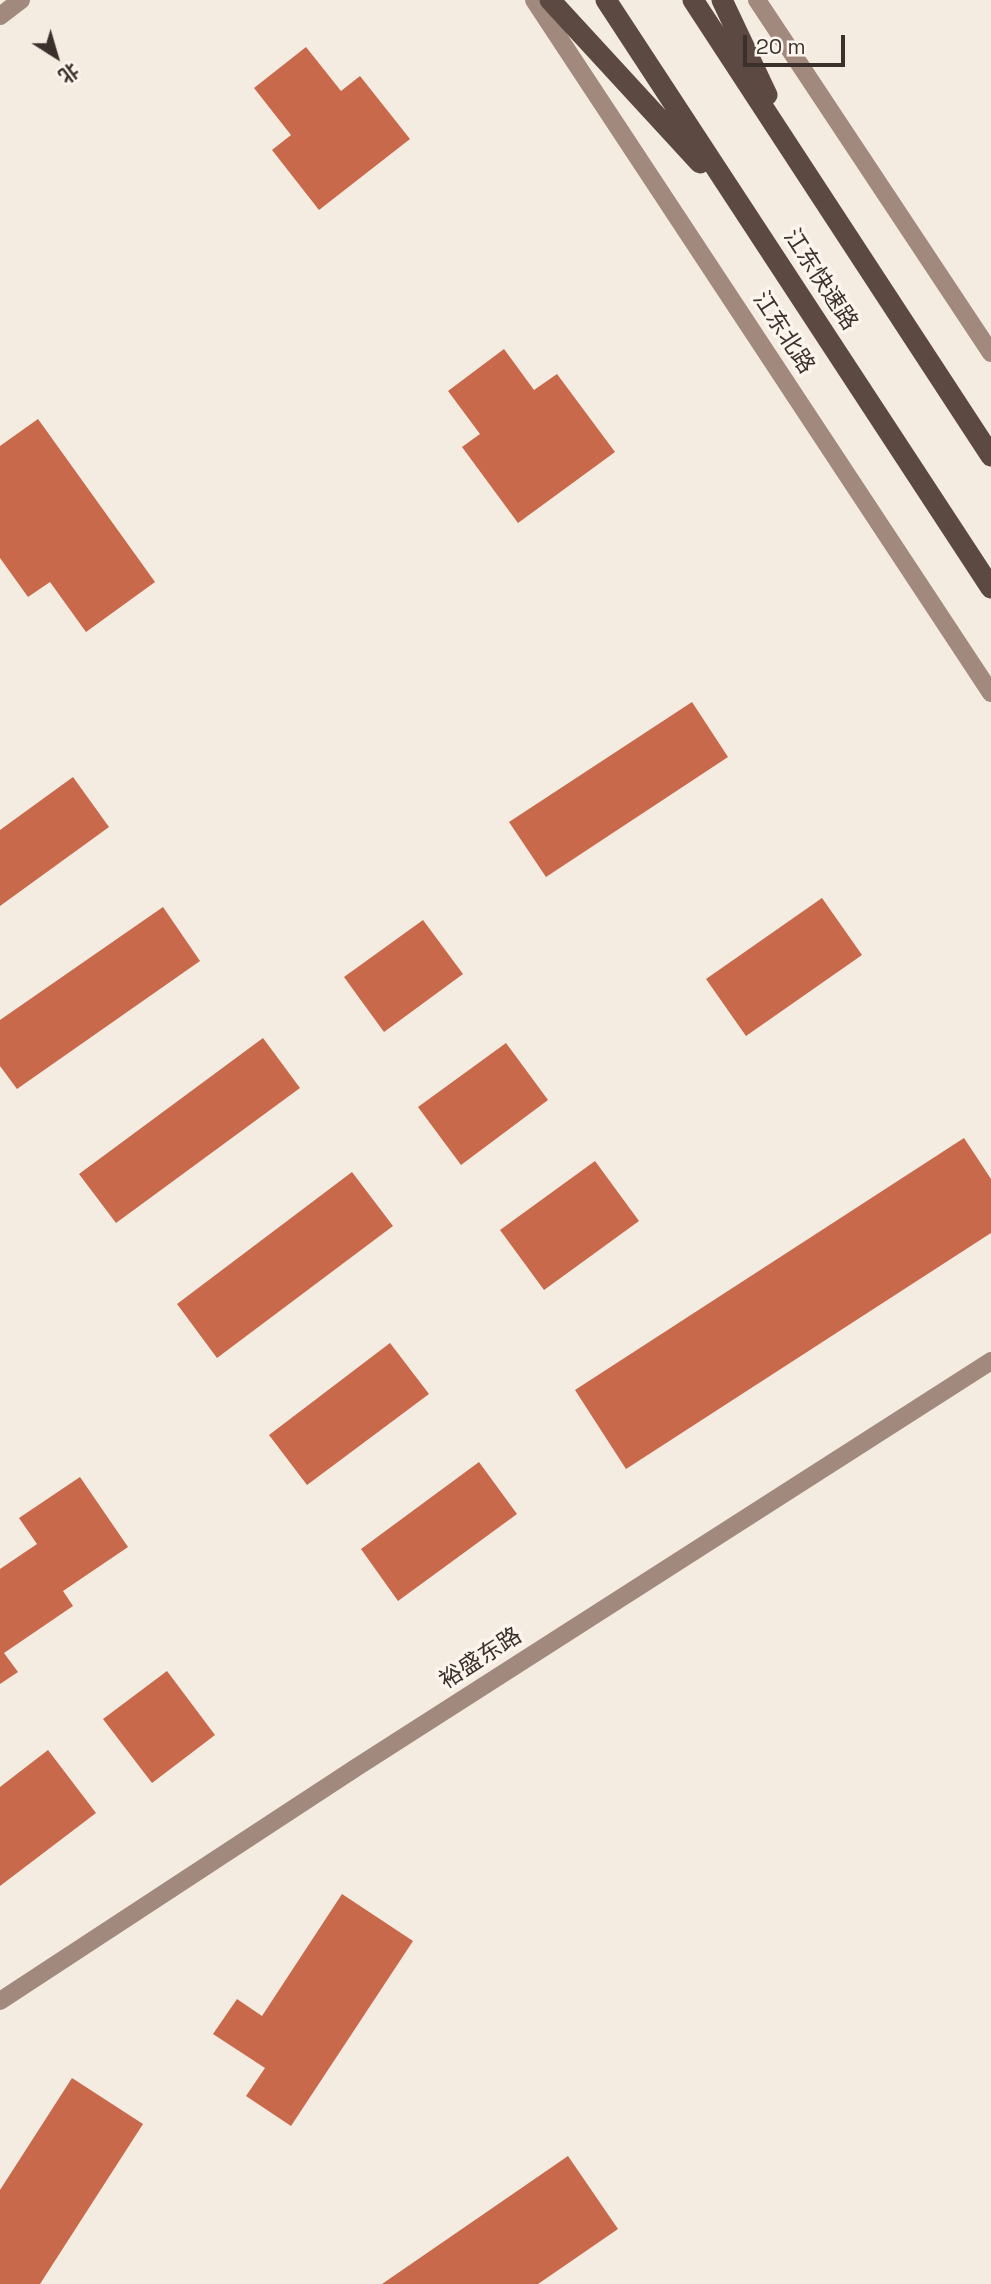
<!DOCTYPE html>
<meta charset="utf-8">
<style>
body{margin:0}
#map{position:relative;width:991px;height:2284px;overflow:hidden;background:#f4ebe1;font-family:"Space Grotesk","Noto Sans SC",sans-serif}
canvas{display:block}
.north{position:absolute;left:21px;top:21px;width:70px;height:70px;-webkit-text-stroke:5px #fbf5ee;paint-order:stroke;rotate:143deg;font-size:19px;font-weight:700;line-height:28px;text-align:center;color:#3b302b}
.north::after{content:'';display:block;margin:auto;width:24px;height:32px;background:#3b302b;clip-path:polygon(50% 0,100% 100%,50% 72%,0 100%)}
.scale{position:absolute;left:743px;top:35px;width:102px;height:32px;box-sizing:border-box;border:4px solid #3b302b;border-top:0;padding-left:9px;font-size:21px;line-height:24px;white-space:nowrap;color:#3b302b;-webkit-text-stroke:5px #fbf5ee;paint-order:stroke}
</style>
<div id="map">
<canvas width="991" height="2284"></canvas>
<div class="north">北</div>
<div class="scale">20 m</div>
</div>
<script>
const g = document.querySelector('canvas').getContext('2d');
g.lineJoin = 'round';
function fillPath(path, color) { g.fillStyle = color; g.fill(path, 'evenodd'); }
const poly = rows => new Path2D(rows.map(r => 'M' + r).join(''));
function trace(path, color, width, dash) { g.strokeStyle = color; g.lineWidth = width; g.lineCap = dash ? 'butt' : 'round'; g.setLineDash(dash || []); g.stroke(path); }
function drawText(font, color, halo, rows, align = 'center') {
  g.font = font + ' "Space Grotesk","Noto Sans SC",sans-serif'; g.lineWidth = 7; g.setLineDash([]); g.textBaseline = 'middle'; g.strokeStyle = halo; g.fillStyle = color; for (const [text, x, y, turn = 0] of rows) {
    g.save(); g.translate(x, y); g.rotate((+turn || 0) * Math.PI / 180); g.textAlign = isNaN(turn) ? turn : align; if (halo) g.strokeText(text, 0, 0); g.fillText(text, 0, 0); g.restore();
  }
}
fillPath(poly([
 [306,47,341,91,360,76,410,139,319,210,272,150,291,135,254,88],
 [504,349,534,390,557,374,615,452,518,523,462,447,480,434,448,391],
 [38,419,155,582,86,632,50,582,28,597,0,558,0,446],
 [692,702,728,757,546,877,509,822],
 [73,777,109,827,0,906,0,830],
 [822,898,862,955,746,1036,706,979],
 [163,907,200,961,17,1089,0,1066,0,1020],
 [423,920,463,974,384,1032,344,977],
 [263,1038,300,1088,116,1223,79,1174],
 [506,1043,548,1100,461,1165,418,1107],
 [964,1138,991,1179,991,1233,626,1469,575,1390],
 [595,1161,639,1221,544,1290,500,1230],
 [352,1172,393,1226,217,1358,177,1304],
 [390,1343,429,1394,307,1485,269,1435],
 [479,1462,517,1514,398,1601,361,1549],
 [80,1477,128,1547,63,1591,73,1606,4,1653,18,1672,0,1684,0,1569,37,1544,19,1518],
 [167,1671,215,1735,152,1783,103,1719],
 [48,1750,96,1813,0,1886,0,1787],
 [342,1894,413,1941,291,2126,246,2096,265,2068,213,2034,237,1999,262,2016],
 [72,2078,143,2124,40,2284,0,2284,0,2190],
 [568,2156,618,2229,538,2284,382,2284]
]), '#c8694b');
trace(poly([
 [534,0,991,693],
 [757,0,991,353],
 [0,16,21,0],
 [0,2001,357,1767,991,1361]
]), '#a18a7d', 18);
trace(poly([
 [550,0,700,163],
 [606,0,991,588],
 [693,0,991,456],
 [722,0,767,95]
]), '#5c4a42', 21);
drawText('23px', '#3b302b', '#fbf5ee', [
 ["江东快速路",820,280,57],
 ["江东北路",783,333,57],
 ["裕盛东路",481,1659,-33]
]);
</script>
